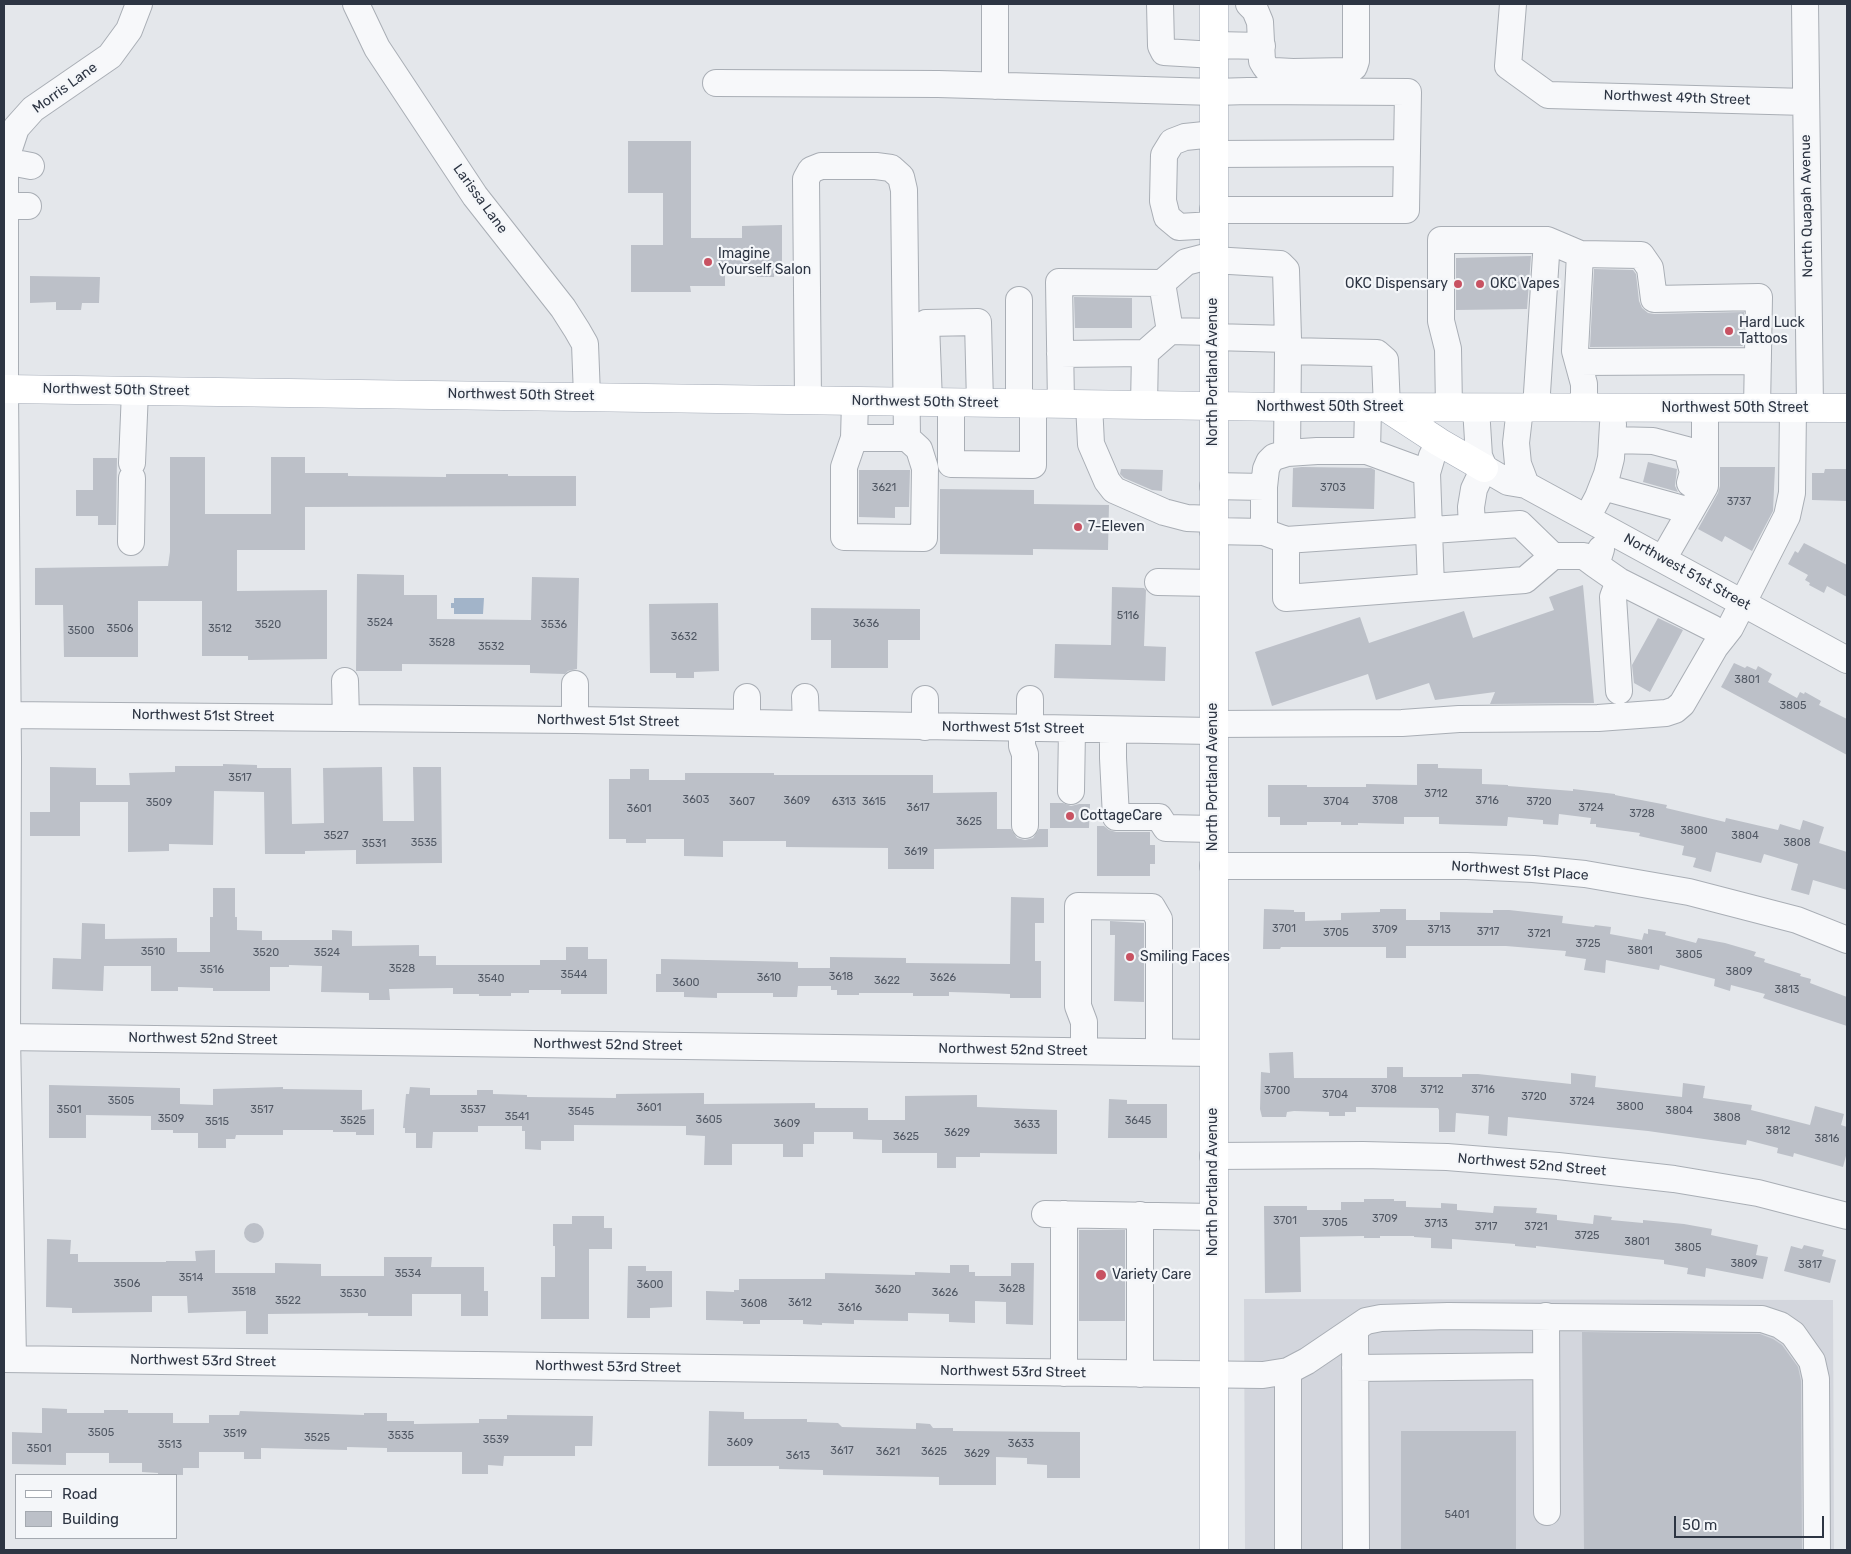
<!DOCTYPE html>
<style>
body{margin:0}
#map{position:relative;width:1851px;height:1554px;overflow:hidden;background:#e4e7eb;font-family:Rubik,sans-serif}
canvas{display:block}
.frame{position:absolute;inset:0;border:5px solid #2d3543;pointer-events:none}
.legend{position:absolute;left:15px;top:1474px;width:162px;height:65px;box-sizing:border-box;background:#f4f6f9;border:1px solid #a4a9b0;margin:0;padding:6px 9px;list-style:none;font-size:15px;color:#2d3543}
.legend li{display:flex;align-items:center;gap:10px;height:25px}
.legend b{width:25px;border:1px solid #a4a9b0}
.scale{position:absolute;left:1674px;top:1516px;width:150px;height:22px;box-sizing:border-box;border:2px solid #2d3543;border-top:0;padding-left:6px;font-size:15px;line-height:18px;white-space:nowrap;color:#2d3543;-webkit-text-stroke:4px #f4f6f9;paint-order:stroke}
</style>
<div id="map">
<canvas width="1851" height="1554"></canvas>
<div class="frame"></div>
<ul class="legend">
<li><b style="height:6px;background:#fff"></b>Road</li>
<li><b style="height:14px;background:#bcc0c8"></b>Building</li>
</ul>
<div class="scale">50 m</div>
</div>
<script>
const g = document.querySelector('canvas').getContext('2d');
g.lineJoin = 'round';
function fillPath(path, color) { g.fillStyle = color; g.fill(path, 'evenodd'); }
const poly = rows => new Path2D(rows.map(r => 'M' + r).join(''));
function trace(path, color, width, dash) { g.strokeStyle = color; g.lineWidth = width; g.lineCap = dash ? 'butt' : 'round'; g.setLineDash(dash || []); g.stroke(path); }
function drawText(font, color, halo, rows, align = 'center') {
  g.font = font + ' Rubik,sans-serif'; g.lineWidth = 4.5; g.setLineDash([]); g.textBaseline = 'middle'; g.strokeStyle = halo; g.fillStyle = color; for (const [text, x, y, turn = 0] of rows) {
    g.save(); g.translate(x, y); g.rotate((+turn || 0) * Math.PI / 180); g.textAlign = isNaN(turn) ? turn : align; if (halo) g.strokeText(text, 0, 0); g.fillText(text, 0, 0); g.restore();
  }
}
fillPath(poly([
 [1244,1299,1833,1300,1834,1550,1245,1550]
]), '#d3d6dd');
fillPath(poly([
 [454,598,484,598,483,614,454,614,454,608,451,608,451,603,454,603]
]), '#a2b4c9');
fillPath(poly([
 [628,141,691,141,691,238,742,238,742,226,782,225,782,269,774,269,774,277,757,277,757,269,725,270,725,286,690,286,691,292,631,292,631,245,663,245,663,193,628,193],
 [1531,256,1527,309,1456,310,1456,258],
 [1594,269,1633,270,1636,274,1639,301,1642,308,1648,313,1654,314,1744,312,1743,346,1590,347],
 [30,276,100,277,99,303,82,303,81,310,56,310,56,302,30,303],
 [1074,297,1132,298,1132,328,1075,328],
 [170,457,205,457,205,514,271,514,271,457,305,457,305,473,348,473,348,476,446,477,446,474,508,474,508,476,576,476,576,506,305,507,305,550,237,550,237,591,327,590,327,659,248,660,248,656,202,656,202,601,138,601,138,657,64,657,63,605,35,605,35,568,168,566,170,552],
 [93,458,117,458,116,525,98,525,98,516,76,516,76,490,93,490],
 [1648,462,1677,469,1675,486,1678,492,1643,482],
 [1302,467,1371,468,1375,470,1374,509,1292,507,1293,468],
 [1720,467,1775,467,1773,511,1752,551,1725,536,1722,542,1698,529,1718,493,1720,486],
 [1121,469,1163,470,1162,491,1152,490,1124,478,1120,474],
 [1825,469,1847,469,1847,501,1812,500,1812,473,1824,473],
 [859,470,910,470,909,507,895,507,895,518,859,517],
 [940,489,1034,490,1034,504,1109,505,1108,550,1033,549,1033,555,940,554],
 [1804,543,1847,565,1847,597,1827,586,1824,593,1809,585,1810,583,1805,580,1808,575,1788,564,1795,551,1798,553],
 [357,574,404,575,404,595,437,595,437,619,531,620,532,577,579,578,577,669,568,671,565,674,530,673,530,665,402,664,402,671,356,671],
 [1583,585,1594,703,1490,704,1495,692,1435,700,1429,683,1376,700,1368,674,1272,706,1255,652,1360,617,1369,643,1464,611,1473,638,1554,610,1549,597],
 [1112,587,1144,588,1146,590,1144,646,1166,647,1165,681,1054,678,1055,644,1111,645],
 [718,603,719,671,694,672,694,678,676,678,676,673,650,673,649,604],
 [811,608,920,609,920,640,888,640,888,668,831,668,831,640,811,640],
 [1658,618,1683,630,1650,692,1634,683,1632,665],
 [1734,663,1745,668,1747,666,1756,670,1758,666,1772,674,1768,682,1797,698,1800,692,1804,694,1805,692,1821,701,1819,705,1847,719,1847,755,1721,687],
 [223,764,257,765,257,768,291,768,292,824,324,823,323,768,382,767,383,821,414,821,413,767,441,767,442,863,356,864,356,850,305,851,305,854,265,854,264,792,214,791,213,845,169,844,169,851,128,852,128,802,80,802,80,836,30,836,30,812,50,812,50,767,96,768,96,785,130,785,129,773,175,772,175,766,223,766],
 [1417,764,1438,764,1438,768,1482,769,1482,784,1508,785,1508,786,1573,791,1573,789,1615,794,1615,795,1667,805,1666,808,1725,822,1726,818,1778,830,1780,824,1800,830,1803,820,1824,827,1819,843,1847,852,1847,890,1813,880,1809,895,1791,890,1798,864,1764,854,1761,863,1716,852,1711,872,1693,867,1696,858,1682,855,1684,846,1639,836,1640,833,1596,827,1596,824,1590,824,1591,818,1559,814,1558,825,1543,824,1543,820,1508,817,1507,826,1439,824,1439,817,1404,817,1404,824,1358,823,1358,825,1341,825,1341,822,1307,822,1307,825,1280,825,1280,817,1268,817,1268,785,1307,785,1307,787,1366,787,1366,784,1417,785],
 [630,769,649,769,649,780,685,780,685,773,774,773,774,775,933,775,933,793,997,792,997,829,1011,829,1017,838,1025,840,1033,838,1039,829,1048,829,1048,847,934,849,934,869,888,869,888,848,786,847,786,841,723,841,723,857,684,856,684,839,646,839,646,843,626,843,626,839,609,839,609,779,630,779],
 [1050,803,1063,803,1071,806,1079,804,1090,804,1089,828,1050,828],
 [1097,826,1104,826,1109,830,1116,832,1150,832,1150,845,1155,845,1155,864,1150,864,1150,876,1097,876],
 [213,888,235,888,235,917,237,917,237,930,262,931,262,940,332,940,332,930,352,931,352,946,419,945,419,956,436,956,436,965,540,965,540,960,566,960,566,947,588,947,588,959,607,959,607,994,561,994,561,990,529,990,529,993,511,993,511,996,479,996,479,994,453,994,453,988,389,989,390,1000,369,1000,369,993,321,992,322,966,289,965,289,967,270,967,270,991,213,991,213,988,178,987,178,991,151,991,151,966,104,966,103,991,52,989,53,958,81,959,82,923,105,924,105,939,177,938,177,952,210,952,210,917,213,917],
 [1011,897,1044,898,1044,923,1035,923,1035,961,1041,961,1041,998,1010,998,1010,994,985,993,949,992,949,996,913,996,913,993,859,993,859,995,837,995,837,990,831,990,831,986,798,986,797,997,773,997,773,993,717,993,717,998,684,997,684,992,656,992,656,974,661,974,661,959,798,962,798,968,830,968,830,957,906,958,906,963,1010,964],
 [1264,909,1294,910,1294,912,1305,912,1305,921,1341,920,1341,913,1380,912,1380,909,1406,909,1406,920,1440,920,1440,912,1493,913,1493,910,1509,910,1563,916,1562,923,1594,927,1595,925,1611,927,1610,934,1642,940,1644,933,1648,934,1648,929,1666,932,1665,935,1696,943,1698,938,1725,943,1756,952,1754,956,1765,959,1764,962,1801,974,1800,976,1811,979,1810,983,1847,997,1847,1026,1763,998,1765,994,1731,985,1730,991,1714,986,1715,979,1660,965,1659,970,1606,960,1605,973,1584,970,1586,959,1565,956,1566,951,1506,946,1406,946,1406,958,1386,958,1386,947,1281,947,1280,949,1263,949],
 [1110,921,1144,923,1144,1002,1114,1001,1115,935,1110,935],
 [1293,1052,1294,1078,1387,1078,1387,1067,1403,1067,1403,1077,1462,1077,1462,1074,1478,1074,1571,1084,1571,1073,1596,1076,1595,1087,1682,1097,1683,1083,1705,1086,1703,1098,1752,1105,1751,1110,1810,1125,1815,1106,1844,1114,1841,1125,1847,1127,1847,1152,1843,1167,1794,1153,1793,1157,1777,1153,1778,1148,1747,1140,1746,1145,1648,1131,1508,1117,1507,1136,1488,1134,1489,1116,1456,1113,1455,1132,1439,1132,1439,1110,1438,1108,1356,1107,1356,1112,1345,1112,1345,1116,1329,1116,1329,1112,1294,1111,1287,1112,1286,1117,1262,1117,1260,1109,1261,1072,1270,1073,1269,1053],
 [49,1085,180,1088,180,1104,213,1105,213,1089,283,1087,283,1089,362,1090,362,1110,374,1109,374,1135,356,1135,356,1132,333,1132,333,1130,283,1130,283,1135,236,1135,235,1139,226,1139,226,1148,198,1148,198,1133,173,1133,173,1130,151,1130,151,1116,86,1115,86,1138,49,1138],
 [410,1087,430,1088,430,1095,477,1095,477,1090,493,1090,493,1094,527,1095,527,1097,616,1098,616,1094,704,1093,704,1104,815,1103,815,1108,868,1108,868,1120,905,1120,905,1096,977,1095,977,1107,1057,1110,1057,1154,980,1153,980,1157,956,1157,956,1168,937,1168,937,1153,882,1153,882,1140,853,1139,853,1132,814,1132,814,1144,803,1144,803,1157,783,1157,783,1144,732,1144,732,1165,704,1165,705,1136,686,1135,686,1126,574,1125,574,1141,541,1141,541,1150,525,1149,525,1131,522,1131,522,1126,478,1126,478,1132,433,1132,432,1148,416,1148,416,1133,405,1133,405,1128,403,1128,406,1094,409,1094],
 [1109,1099,1127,1100,1127,1104,1167,1104,1167,1138,1108,1138],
 [1364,1199,1394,1199,1394,1201,1406,1201,1406,1207,1441,1208,1441,1203,1457,1204,1457,1210,1493,1213,1494,1206,1537,1208,1536,1213,1557,1215,1557,1220,1593,1224,1594,1215,1612,1217,1611,1220,1643,1223,1643,1220,1684,1224,1712,1229,1711,1235,1758,1245,1756,1255,1768,1257,1763,1279,1706,1268,1705,1277,1687,1274,1688,1268,1664,1264,1664,1260,1536,1246,1536,1248,1515,1246,1515,1244,1452,1239,1452,1249,1431,1248,1431,1238,1414,1237,1414,1236,1380,1236,1380,1238,1364,1238,1364,1236,1300,1237,1301,1292,1265,1293,1264,1206,1307,1206,1307,1210,1341,1210,1341,1202,1364,1202],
 [572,1216,604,1216,604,1228,612,1228,612,1249,589,1249,589,1319,541,1319,541,1277,555,1277,555,1246,553,1246,553,1224,572,1224],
 '244 1233a10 10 0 1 1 20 0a10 10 0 1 1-20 0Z',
 [1079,1230,1125,1230,1125,1321,1079,1321],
 [47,1239,71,1240,70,1254,78,1254,78,1262,166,1262,166,1261,196,1261,195,1251,215,1250,215,1273,275,1273,275,1263,321,1264,321,1276,384,1276,384,1257,432,1257,431,1267,484,1267,484,1291,488,1291,488,1316,461,1316,461,1294,412,1294,412,1316,368,1316,368,1313,268,1314,268,1334,246,1334,246,1311,188,1313,187,1296,152,1296,152,1312,72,1313,72,1308,46,1307],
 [1804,1245,1824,1250,1822,1256,1836,1260,1830,1283,1784,1271,1791,1246,1802,1249],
 [1011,1263,1034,1263,1033,1325,1006,1324,1006,1302,975,1301,975,1323,949,1322,949,1314,908,1313,908,1321,854,1320,854,1324,822,1323,822,1325,803,1324,803,1320,760,1320,760,1324,743,1324,743,1321,706,1320,706,1291,734,1292,734,1290,739,1290,739,1279,825,1279,825,1273,915,1275,915,1272,950,1273,950,1265,969,1265,969,1272,975,1272,975,1276,1011,1276],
 [628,1266,646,1266,646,1271,672,1271,672,1307,650,1308,650,1318,627,1318],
 [1582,1332,1760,1334,1773,1339,1782,1345,1798,1367,1801,1381,1802,1550,1584,1550],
 [42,1408,67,1409,67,1413,104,1413,104,1410,128,1410,128,1413,173,1413,173,1423,209,1423,209,1415,239,1415,240,1411,364,1415,364,1413,387,1413,387,1421,414,1421,414,1424,479,1423,479,1419,507,1419,507,1415,593,1416,592,1446,575,1446,575,1456,504,1456,503,1466,488,1465,488,1474,462,1474,462,1452,387,1452,387,1448,347,1447,347,1450,261,1448,261,1459,244,1459,244,1452,199,1452,199,1468,183,1468,183,1475,158,1475,158,1473,142,1472,142,1463,109,1463,109,1453,66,1453,66,1465,12,1464,12,1432,42,1433],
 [709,1411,744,1412,744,1419,807,1419,807,1422,838,1423,842,1427,916,1429,916,1423,930,1424,933,1428,953,1428,953,1431,1080,1432,1080,1478,1047,1478,1047,1465,1027,1464,1027,1458,996,1457,996,1485,939,1485,939,1477,823,1475,823,1470,779,1469,779,1466,708,1466],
 [1401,1431,1516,1431,1516,1550,1401,1550]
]), '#bcc0c8');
const minor = poly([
 [356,4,377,48,475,196,563,308,577,330,585,344,587,396],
 [995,4,995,86],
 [1160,4,1161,46,1164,52,1215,55],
 [1249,4,1255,10,1260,22,1262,61,1265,66,1268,70,1274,71,1293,72,1348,71,1354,67,1356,61,1356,4],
 [1513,4,1508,66,1548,95,1806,102],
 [1805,4,1810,408],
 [1215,45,1262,46],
 [716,83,938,84,1214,92,1248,91,1408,92,1406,210,1213,210],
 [1214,154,1407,153],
 [5,161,31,166],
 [4,206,28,206],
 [1213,225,1179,227,1167,217,1163,201,1164,155,1172,142,1185,137,1214,134],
 [1547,240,1580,254,1641,255,1650,268,1654,299,1759,297,1757,408],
 [1580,254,1575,351,1584,384,1584,408],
 [1213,260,1280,264,1286,270,1288,339,1213,337],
 [1162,283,1170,331],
 [1060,354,1145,353],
 [1578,362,1758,361],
 [808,400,806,179,811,170,821,166,876,166,891,168,901,177,904,190,907,438],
 [929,402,926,323,978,322,980,403],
 [951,403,951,464,1033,465,1033,404],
 [1019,403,1019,300],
 [1061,404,1059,282,1162,283,1186,262,1213,255],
 [1089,404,1091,444,1107,481,1114,490,1164,512,1187,518,1213,519],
 [1144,405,1145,353,1170,331,1213,332],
 [1449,408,1448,349,1441,321,1441,240,1547,240,1536,408],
 [1476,408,1479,456,1484,468,1508,482,1526,485,1847,660],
 [1520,408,1516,443,1518,464,1526,485],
 [854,438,907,438,919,449,925,468,924,538,844,537,844,467,854,438,855,401],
 [1613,440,1653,441,1687,450,1693,472,1690,483],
 [1367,451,1368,408],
 [1287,453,1288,351,1377,353,1385,360,1387,408],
 [132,463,135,391],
 [1213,486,1264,487],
 [1603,487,1683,509,1689,514],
 [1587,518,1598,497,1607,474,1611,458,1613,424],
 [1472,527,1471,507,1474,489,1484,468],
 [1213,531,1264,532,1286,540,1520,524,1553,556,1525,580,1431,587],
 [1264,532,1264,487,1266,469,1269,462,1274,457,1287,453,1317,451,1367,451,1427,473],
 [1286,540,1286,598,1431,587,1427,473,1432,456,1439,442],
 [131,542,132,478],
 [1553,556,1584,556,1596,565,1601,549],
 [1663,559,1705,486,1705,408],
 [1596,565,1619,581,1712,628,1723,637],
 [1158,582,1213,583],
 [345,681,346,718],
 [1619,691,1613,597,1619,581],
 [747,697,747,723],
 [805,697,806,724],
 [4,715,575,720,1213,731],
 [575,720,575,684],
 [1213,724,1402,723,1459,719,1598,718,1666,713,1675,710,1682,704,1715,647,1730,628,1787,516,1792,493,1793,408],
 [925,727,925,699],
 [1022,728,1022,746,1025,754,1025,825],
 [1030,728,1030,699],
 [1113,730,1113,758,1116,817,1159,817,1166,828,1213,829],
 [1071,791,1072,729],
 [1213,866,1467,866,1533,869,1585,874,1689,892,1797,920,1847,940],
 [4,1037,1213,1053],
 [1084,1051,1084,1022,1078,1006,1078,906,1152,907,1159,919,1159,1052],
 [1213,1156,1363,1155,1447,1157,1558,1166,1674,1179,1758,1193,1847,1216],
 [1045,1214,1213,1217],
 [1064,1214,1064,1373],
 [1546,1316,1547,1512],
 [1355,1329,1356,1550],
 [4,1359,1263,1375,1288,1371,1307,1361,1366,1321,1381,1318,1448,1316,1762,1319,1780,1325,1793,1334,1812,1361,1816,1379,1817,1550],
 [13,1359,7,1037,8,758,5,389,5,161,16,128,33,109,110,56,129,30,139,4],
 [1355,1368,1546,1366],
 [1140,1374,1140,1215],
 [1288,1550,1288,1371]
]);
const major = poly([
 [4,389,1287,407,1847,408],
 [1387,408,1439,442,1484,468],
 [1214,1550,1214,4]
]);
trace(minor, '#a9aeb5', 28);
trace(major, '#a4abb7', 29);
trace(minor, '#f7f8fa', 26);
trace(major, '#fff', 28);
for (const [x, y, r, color] of [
 [708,262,5,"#c85262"],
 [1458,284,5,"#c85262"],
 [1480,284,5,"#c85262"],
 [1729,331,5,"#c85262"],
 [1078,527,5,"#c85262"],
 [1070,816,5,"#c85262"],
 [1130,957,5,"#c85262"],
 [1101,1275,6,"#c85262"]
]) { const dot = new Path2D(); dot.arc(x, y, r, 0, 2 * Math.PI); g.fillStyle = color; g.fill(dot); trace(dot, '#f4f6f9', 2); }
drawText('11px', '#515864', null, [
 ["3621",884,488],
 ["3703",1333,488],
 ["3737",1739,502],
 ["5116",1128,616],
 ["3524",380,623],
 ["3636",866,624],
 ["3520",268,625],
 ["3536",554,625],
 ["3506",120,629],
 ["3512",220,629],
 ["3500",81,631],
 ["3632",684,637],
 ["3528",442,643],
 ["3532",491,647],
 ["3801",1747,680],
 ["3805",1793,706],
 ["3517",240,778],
 ["3712",1436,794],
 ["3603",696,800],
 ["3609",797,801],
 ["3708",1385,801],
 ["3716",1487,801],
 ["3607",742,802],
 ["6313",844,802],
 ["3615",874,802],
 ["3704",1336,802],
 ["3720",1539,802],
 ["3509",159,803],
 ["3617",918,808],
 ["3724",1591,808],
 ["3601",639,809],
 ["3728",1642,814],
 ["3625",969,822],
 ["3800",1694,831],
 ["3527",336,836],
 ["3804",1745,836],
 ["3535",424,843],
 ["3808",1797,843],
 ["3531",374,844],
 ["3619",916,852],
 ["3701",1284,929],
 ["3709",1385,930],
 ["3713",1439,930],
 ["3717",1488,932],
 ["3705",1336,933],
 ["3721",1539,934],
 ["3725",1588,944],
 ["3801",1640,951],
 ["3510",153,952],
 ["3520",266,953],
 ["3524",327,953],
 ["3805",1689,955],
 ["3528",402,969],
 ["3516",212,970],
 ["3809",1739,972],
 ["3544",574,975],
 ["3618",841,977],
 ["3610",769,978],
 ["3626",943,978],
 ["3540",491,979],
 ["3622",887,981],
 ["3600",686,983],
 ["3813",1787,990],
 ["3708",1384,1090],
 ["3712",1432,1090],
 ["3716",1483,1090],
 ["3700",1277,1091],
 ["3704",1335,1095],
 ["3720",1534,1097],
 ["3505",121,1101],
 ["3724",1582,1102],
 ["3800",1630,1107],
 ["3601",649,1108],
 ["3501",69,1110],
 ["3517",262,1110],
 ["3537",473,1110],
 ["3804",1679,1111],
 ["3545",581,1112],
 ["3541",517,1117],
 ["3808",1727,1118],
 ["3509",171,1119],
 ["3605",709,1120],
 ["3525",353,1121],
 ["3645",1138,1121],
 ["3515",217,1122],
 ["3609",787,1124],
 ["3633",1027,1125],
 ["3812",1778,1131],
 ["3629",957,1133],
 ["3625",906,1137],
 ["3816",1827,1139],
 ["3709",1385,1219],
 ["3701",1285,1221],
 ["3705",1335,1223],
 ["3713",1436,1224],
 ["3717",1486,1227],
 ["3721",1536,1227],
 ["3725",1587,1236],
 ["3801",1637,1242],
 ["3805",1688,1248],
 ["3809",1744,1264],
 ["3817",1810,1265],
 ["3534",408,1274],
 ["3514",191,1278],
 ["3506",127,1284],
 ["3600",650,1285],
 ["3628",1012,1289],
 ["3620",888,1290],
 ["3518",244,1292],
 ["3626",945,1293],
 ["3530",353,1294],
 ["3522",288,1301],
 ["3612",800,1303],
 ["3608",754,1304],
 ["3616",850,1308],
 ["3505",101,1433],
 ["3519",235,1434],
 ["3535",401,1436],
 ["3525",317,1438],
 ["3539",496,1440],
 ["3609",740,1443],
 ["3633",1021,1444],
 ["3513",170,1445],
 ["3501",39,1449],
 ["3617",842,1451],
 ["3621",888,1452],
 ["3625",934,1452],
 ["3629",977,1454],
 ["3613",798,1456],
 ["5401",1457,1515]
]);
drawText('14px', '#2d3543', '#f4f6f9', [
 ["Morris Lane",65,88,-36],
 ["Northwest 49th Street",1677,98,2],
 ["Larissa Lane",480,199,54],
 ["North Quapah Avenue",1807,206,-91],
 ["North Portland Avenue",1213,372,-90],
 ["Northwest 50th Street",116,390,1],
 ["Northwest 50th Street",521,395,1],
 ["Northwest 50th Street",925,402,1],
 ["Northwest 50th Street",1330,407],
 ["Northwest 50th Street",1735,408],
 ["Northwest 51st Street",1687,572,29],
 ["Northwest 51st Street",203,716,1],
 ["Northwest 51st Street",608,721,1],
 ["Northwest 51st Street",1013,728,1],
 ["North Portland Avenue",1213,777,-90],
 ["Northwest 51st Place",1520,871,4],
 ["Northwest 52nd Street",203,1039,1],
 ["Northwest 52nd Street",608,1045,1],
 ["Northwest 52nd Street",1013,1050,1],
 ["Northwest 52nd Street",1532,1165,5],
 ["North Portland Avenue",1213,1182,-90],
 ["Northwest 53rd Street",203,1361,1],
 ["Northwest 53rd Street",608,1367,1],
 ["Northwest 53rd Street",1013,1372,1]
]);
drawText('14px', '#2d3543', '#f4f6f9', [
 ["Imagine",718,254],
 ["Yourself Salon",718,270],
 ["OKC Dispensary",1448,284,"right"],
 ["OKC Vapes",1490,284],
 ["Hard Luck",1739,323],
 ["Tattoos",1739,339],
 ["7-Eleven",1088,527],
 ["CottageCare",1080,816],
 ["Smiling Faces",1140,957],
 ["Variety Care",1112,1275]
], 'left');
</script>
